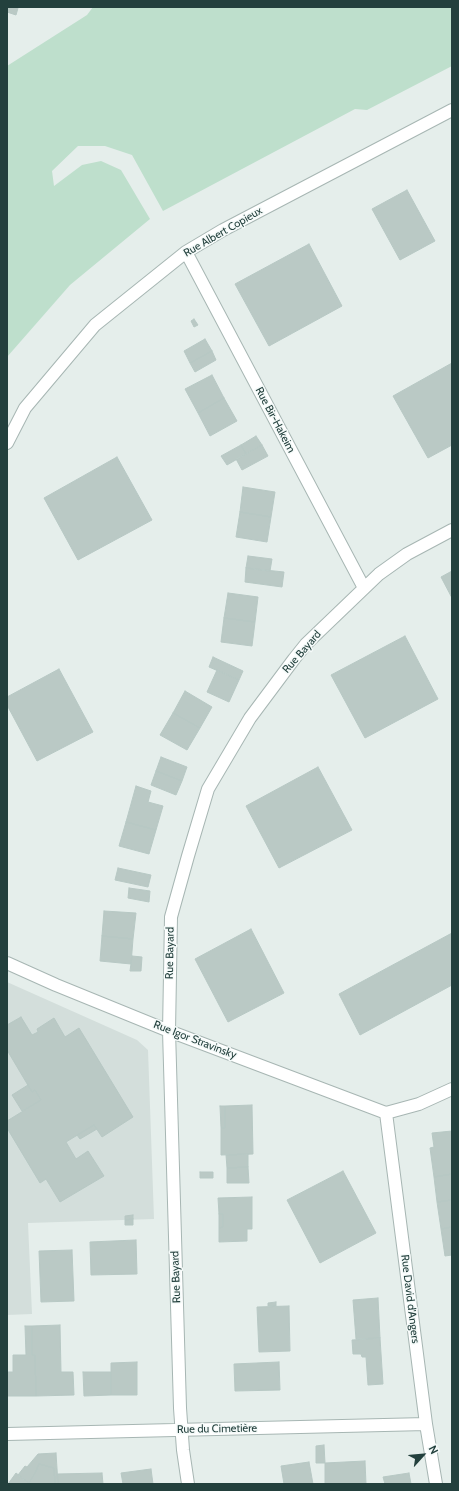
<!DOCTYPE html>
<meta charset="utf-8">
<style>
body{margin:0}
#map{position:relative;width:459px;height:1491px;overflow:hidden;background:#e5eeeb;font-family:Cabin,sans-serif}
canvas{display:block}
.frame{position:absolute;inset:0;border:8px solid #23403d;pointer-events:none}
.north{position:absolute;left:403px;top:1435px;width:40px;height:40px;-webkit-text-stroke:3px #f5faf9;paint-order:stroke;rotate:63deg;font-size:11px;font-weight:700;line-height:16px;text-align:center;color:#23403d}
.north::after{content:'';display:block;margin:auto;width:14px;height:18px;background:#23403d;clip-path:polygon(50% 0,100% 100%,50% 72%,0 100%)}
</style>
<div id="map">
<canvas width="459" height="1491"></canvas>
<div class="frame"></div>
<div class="north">N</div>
</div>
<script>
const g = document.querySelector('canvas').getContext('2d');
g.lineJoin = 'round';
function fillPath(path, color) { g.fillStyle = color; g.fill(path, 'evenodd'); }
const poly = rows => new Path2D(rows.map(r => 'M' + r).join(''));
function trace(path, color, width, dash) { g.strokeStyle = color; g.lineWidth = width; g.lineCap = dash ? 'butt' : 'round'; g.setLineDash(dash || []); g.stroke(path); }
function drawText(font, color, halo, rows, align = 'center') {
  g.font = font + ' Cabin,sans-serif'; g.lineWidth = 3; g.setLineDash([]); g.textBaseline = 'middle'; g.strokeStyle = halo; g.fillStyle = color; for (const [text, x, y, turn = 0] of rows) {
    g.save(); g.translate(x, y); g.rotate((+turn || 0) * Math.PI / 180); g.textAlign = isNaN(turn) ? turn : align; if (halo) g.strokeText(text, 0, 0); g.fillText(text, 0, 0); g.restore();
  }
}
fillPath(poly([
 [7,982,137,1040,148,1050,154,1219,28,1223,32,1314,7,1315]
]), '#d3dedb');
fillPath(poly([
 [93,7,452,7,452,66,367,110,355,109,163,211,132,155,105,146,78,146,52,171,54,186,82,165,101,161,121,170,150,219,70,285,7,357,7,66,87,15]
]), '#bedfcc');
const building = poly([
 [8,7,18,8,16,15,7,12,8,7],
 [407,190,435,241,400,260,372,209,407,190],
 [309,244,342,306,269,346,235,284,309,244],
 [194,319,198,325,194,327,191,321,194,319],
 [205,339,212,351,190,363,184,351,205,339],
 [212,351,216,360,195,372,190,363,212,351],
 [452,363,452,445,428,458,393,396,452,363],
 [212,375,224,398,198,413,185,389,212,375],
 [224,398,237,421,210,436,198,413,224,398],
 [256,436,262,445,246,454,241,445,256,436],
 [241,445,246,454,227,465,221,456,241,445],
 [262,445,268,456,242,470,236,459,262,445],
 [117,457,152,520,78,560,44,498,117,457],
 [243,487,275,492,271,517,240,512,243,487],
 [240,512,271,517,267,542,236,537,240,512],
 [248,556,272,559,270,571,246,568,248,556],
 [246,568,284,572,282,587,245,582,246,568],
 [452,571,452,598,441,577,452,571],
 [228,593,258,597,255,622,224,618,228,593],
 [224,618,255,622,252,646,221,642,224,618],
 [405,636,438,699,365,738,331,675,405,636],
 [213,657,243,671,239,680,209,667,213,657],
 [59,669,93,732,37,761,7,705,7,697,59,669],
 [217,670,239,680,229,702,207,692,217,670],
 [185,691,212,707,200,728,173,713,185,691],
 [173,713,200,728,187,750,160,735,173,713],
 [161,757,187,767,182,781,156,771,161,757],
 [318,767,352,830,279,868,246,806,318,767],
 [156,771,182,781,176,795,151,785,156,771],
 [136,786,151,791,148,802,163,806,156,830,126,822,136,786],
 [126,822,156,830,149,854,119,846,126,822],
 [118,868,151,875,148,887,115,880,118,868],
 [129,888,150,891,149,902,128,898,129,888],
 [104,911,136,913,133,939,102,936,104,911],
 [251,929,284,993,228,1022,195,959,251,929],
 [452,933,452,985,360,1035,339,994,452,933],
 [102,936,133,939,131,964,100,961,102,936],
 [132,956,142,957,141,971,130,971,132,956],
 [21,1017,32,1035,38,1032,37,1029,54,1018,65,1037,79,1028,133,1117,102,1137,94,1125,66,1142,76,1159,88,1151,104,1176,60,1202,46,1179,40,1183,7,1128,7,1121,41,1100,35,1090,32,1092,7,1050,7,1025,21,1017],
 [28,1085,32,1092,35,1090,41,1100,22,1111,12,1095,28,1085],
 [252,1105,253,1154,221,1155,221,1128,225,1128,225,1106,252,1105],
 [220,1106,225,1106,225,1128,221,1128,220,1106],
 [94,1125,97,1129,80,1139,77,1135,94,1125],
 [452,1131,452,1174,434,1177,430,1148,434,1147,432,1133,452,1131],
 [248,1154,248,1167,227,1168,226,1155,248,1154],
 [248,1167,249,1183,227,1183,227,1168,248,1167],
 [343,1171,376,1233,320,1263,287,1200,343,1171],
 [200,1172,213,1172,213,1178,200,1178,200,1172],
 [452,1174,452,1200,437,1202,434,1177,452,1174],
 [252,1197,252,1229,247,1229,247,1241,219,1242,219,1228,223,1227,223,1214,219,1214,218,1198,252,1197],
 [452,1200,452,1227,441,1229,437,1202,452,1200],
 [219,1214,223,1214,223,1227,219,1228,219,1214],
 [133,1215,133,1219,125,1220,125,1216,133,1215],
 [133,1219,133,1225,125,1225,125,1220,133,1219],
 [452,1227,452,1255,445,1256,441,1229,452,1227],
 [136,1240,137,1274,91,1275,90,1242,136,1240],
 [72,1250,74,1301,41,1302,39,1251,72,1250],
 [378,1298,380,1338,356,1339,353,1300,378,1298],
 [276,1302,276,1306,268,1306,268,1303,276,1302],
 [289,1306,290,1351,259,1352,257,1307,289,1306],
 [60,1325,61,1372,73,1372,74,1395,36,1396,35,1355,32,1355,32,1326,60,1325],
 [25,1326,32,1326,32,1355,35,1355,36,1396,7,1396,7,1372,13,1372,13,1355,26,1355,25,1326],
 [380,1338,383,1384,368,1385,366,1357,362,1357,361,1354,353,1354,352,1340,380,1338],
 [137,1362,137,1395,111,1395,111,1363,137,1362],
 [279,1362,280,1390,235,1391,234,1364,279,1362],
 [83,1372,111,1372,111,1395,84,1396,83,1372],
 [324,1445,325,1463,316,1463,316,1446,324,1445],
 [56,1453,58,1484,55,1484,54,1468,39,1464,35,1473,29,1483,18,1475,25,1466,27,1467,38,1454,56,1453],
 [365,1461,366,1484,325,1484,325,1463,365,1461],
 [309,1462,313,1484,284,1484,281,1466,309,1462],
 [39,1464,54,1468,55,1484,8,1484,16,1473,29,1483,35,1473,39,1464],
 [151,1469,153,1484,123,1484,121,1473,151,1469],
 [102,1473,103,1484,58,1484,57,1474,102,1473],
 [409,1473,411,1484,385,1484,383,1477,409,1473]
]);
fillPath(building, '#bac9c5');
trace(building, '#b7c8c4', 1);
const street = poly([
 [186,252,364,588],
 [7,443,25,408,95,325,186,252,223,230,452,110],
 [7,963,56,985,169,1031,386,1113],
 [386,1113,426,1424,436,1484],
 [386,1113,419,1104,452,1089],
 [7,1434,426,1424],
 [188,1484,183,1450,180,1408,169,1031,171,917,188,856,208,789,250,718,294,659,306,644,379,574,407,554,452,530]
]);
trace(street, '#a7b6b3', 14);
trace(street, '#fff', 12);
drawText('11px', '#23403d', '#f5faf9', [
 ["Rue Albert Copieux",223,232,-30],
 ["Rue Bir-Hakeim",275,420,62],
 ["Rue Bayard",302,652,-49],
 ["Rue Bayard",170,953,-89],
 ["Rue Igor Stravinsky",195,1040,21],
 ["Rue Bayard",176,1277,-92],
 ["Rue David d'Angers",410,1299,83],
 ["Rue du Cimetière",217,1429,-1]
]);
</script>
